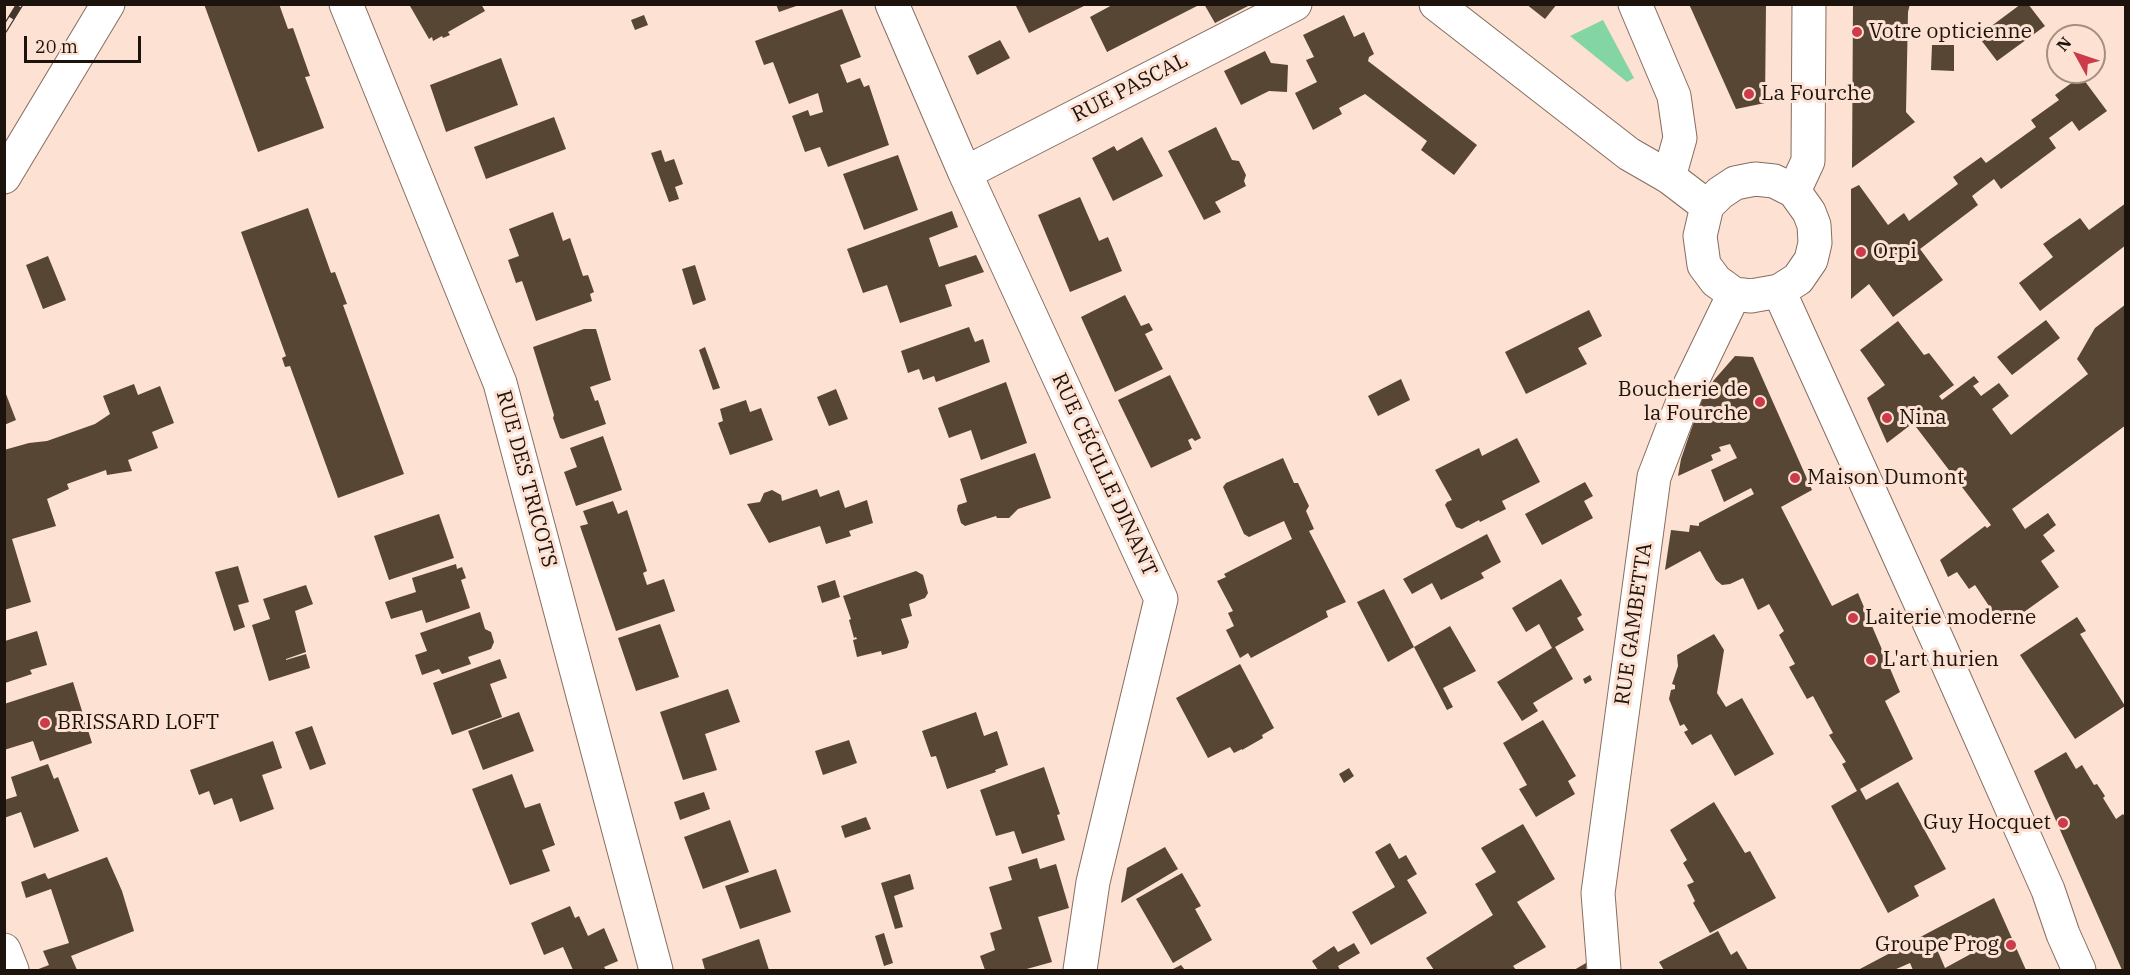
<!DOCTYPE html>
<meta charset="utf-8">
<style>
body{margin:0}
#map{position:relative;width:2130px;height:975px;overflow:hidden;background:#fde1d2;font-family:"IBM Plex Serif",serif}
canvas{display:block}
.frame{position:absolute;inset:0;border:6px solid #1c130d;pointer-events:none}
.north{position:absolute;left:2046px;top:24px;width:60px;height:60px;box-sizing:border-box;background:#fde1d2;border:2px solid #a38f83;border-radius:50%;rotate:310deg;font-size:16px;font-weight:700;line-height:24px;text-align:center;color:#1c130d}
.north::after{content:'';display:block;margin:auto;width:21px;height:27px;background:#cb3b49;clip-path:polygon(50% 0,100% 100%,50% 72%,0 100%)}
.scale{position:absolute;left:24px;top:36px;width:117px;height:27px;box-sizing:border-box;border:3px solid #1c130d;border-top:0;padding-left:8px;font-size:18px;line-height:21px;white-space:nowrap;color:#1c130d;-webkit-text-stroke:4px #fde1d2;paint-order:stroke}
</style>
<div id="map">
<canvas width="2130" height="975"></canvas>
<div class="frame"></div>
<div class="north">N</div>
<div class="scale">20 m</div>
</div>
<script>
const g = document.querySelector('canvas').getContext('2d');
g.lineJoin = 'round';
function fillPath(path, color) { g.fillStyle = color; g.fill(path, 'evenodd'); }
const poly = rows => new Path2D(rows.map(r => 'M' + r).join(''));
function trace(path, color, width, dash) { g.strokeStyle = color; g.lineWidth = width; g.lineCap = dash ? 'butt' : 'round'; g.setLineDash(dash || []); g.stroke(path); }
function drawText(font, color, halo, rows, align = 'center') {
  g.font = font + ' "IBM Plex Serif",serif'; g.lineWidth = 6; g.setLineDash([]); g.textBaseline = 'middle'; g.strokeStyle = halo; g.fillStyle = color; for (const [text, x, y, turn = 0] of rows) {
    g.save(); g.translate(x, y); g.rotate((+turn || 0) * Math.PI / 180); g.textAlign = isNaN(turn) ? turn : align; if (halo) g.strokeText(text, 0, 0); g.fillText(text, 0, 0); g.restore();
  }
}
fillPath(poly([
 [1603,20,1634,78,1627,82,1570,36]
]), '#83d6a3');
fillPath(poly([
 [204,4,279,4,288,29,293,28,310,76,305,77,324,128,258,152],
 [413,4,481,4,485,11,448,32,450,35,443,38,442,36,433,41,432,37,429,39,410,6],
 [776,4,799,4,799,5,779,12],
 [1015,4,1088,4,1029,33],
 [1114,4,1196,4,1197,6,1107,52,1090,17],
 [1204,4,1252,4,1215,23],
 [1526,4,1557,4,1545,19],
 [1689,4,1766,4,1765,103,1736,109],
 [1853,4,1910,4,1908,12,1906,112,1915,122,1852,168],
 [2021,4,2028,4,2045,26,1997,61,1978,36],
 [842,9,861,57,840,65,847,83,860,78,864,87,869,85,889,145,828,167,820,147,805,152,792,116,808,110,810,116,823,112,818,93,789,104,773,62,764,65,755,41],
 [644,15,648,25,635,30,631,20],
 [1344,15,1354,37,1364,32,1374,54,1369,57,1368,61,1477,145,1454,175,1421,150,1427,141,1365,94,1339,108,1342,114,1313,130,1295,93,1317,82,1306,60,1314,57,1303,35],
 [1000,40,1010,58,977,75,968,56],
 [1932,45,1954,45,1954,71,1931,70],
 [1265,51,1271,63,1288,65,1287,92,1269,91,1241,105,1224,71],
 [501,58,518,105,446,132,430,85],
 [2081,76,2107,111,2079,131,2072,121,2049,138,2056,148,2001,189,1994,179,1972,196,1978,205,1920,249,1943,280,1893,317,1869,284,1851,299,1851,189,1859,185,1888,225,1904,213,1909,221,1958,184,1953,177,1981,157,1986,163,2036,127,2031,120,2059,100,2055,95],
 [554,117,566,149,486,179,474,147],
 [1216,127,1232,160,1239,161,1246,175,1244,181,1246,186,1215,202,1221,212,1204,220,1168,151],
 [1142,137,1163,176,1113,201,1092,158,1114,146,1117,151],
 [661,150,665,162,674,159,683,184,675,187,679,199,669,202,651,153],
 [898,155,918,210,864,230,843,174],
 [1080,197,1099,241,1108,237,1122,271,1070,292,1038,215],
 [2126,203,2126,245,2040,311,2019,283,2053,257,2043,244,2080,218,2089,230],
 [308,208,331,273,335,272,347,304,343,305,404,474,338,498,290,366,285,367,282,358,286,356,241,232],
 [952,211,958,227,929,238,939,267,976,255,984,272,945,285,952,306,900,323,887,285,863,293,847,249],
 [553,212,563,241,570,238,583,276,588,275,594,292,590,294,592,301,536,321,522,281,516,283,508,260,519,256,509,229],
 [48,256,66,300,43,309,26,265],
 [695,265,706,300,693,305,682,269],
 [1125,295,1141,326,1149,323,1153,330,1145,334,1163,369,1115,392,1081,317],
 [2126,304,2126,425,2012,509,2025,529,2048,513,2056,525,2043,535,2055,551,2041,561,2059,587,2003,627,1975,585,1969,589,1957,572,1948,577,1940,560,1985,526,1987,528,1991,525,1913,423,1887,443,1867,398,1885,385,1860,350,1898,321,1924,355,1929,353,1954,385,1939,396,1942,400,1974,376,1979,382,1973,386,1981,396,1999,383,2009,396,1992,409,2011,435,2088,374,2077,359,2095,328],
 [1589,310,1602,336,1578,348,1587,364,1526,394,1505,352],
 [2046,320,2060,338,2012,375,1997,357],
 [969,327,975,342,983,339,990,362,936,382,934,376,923,380,919,369,908,373,901,351],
 [584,329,596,329,611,380,590,387,595,401,598,400,606,424,563,439,560,438,553,418,554,415,533,347],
 [705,347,720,388,713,390,699,350],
 [1735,356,1753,357,1812,490,1781,507,1832,606,1858,593,1900,692,1885,701,1913,759,1860,789,1866,800,1898,782,1946,869,1914,886,1919,896,1888,913,1831,806,1857,791,1842,764,1846,762,1829,735,1833,733,1813,696,1807,699,1789,667,1795,664,1779,635,1784,631,1769,604,1758,610,1743,578,1730,584,1722,585,1716,580,1700,551,1665,570,1671,530,1689,532,1690,525,1699,526,1699,523,1754,494,1751,488,1724,502,1711,470,1737,458,1730,444,1719,447,1721,451,1711,455,1713,460,1678,476,1681,459,1701,401,1714,380],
 [1170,375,1201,438,1195,441,1192,438,1188,440,1192,449,1151,468,1118,400],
 [1401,379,1410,400,1378,416,1368,396],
 [1006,382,1027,443,981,460,971,430,949,438,938,408],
 [134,384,138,395,160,386,174,423,152,432,158,448,128,460,132,471,107,475,106,470,67,484,69,489,47,499,56,526,12,539,31,602,4,610,4,450,29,443,47,441,95,424,110,414,103,396],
 [4,389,16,420,4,425],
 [836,389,848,419,829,426,817,397],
 [746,400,750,412,761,408,773,440,730,455,718,423,723,421,720,409],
 [603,436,622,490,576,506,564,472,577,467,570,448],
 [1517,438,1540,482,1502,501,1506,509,1480,522,1479,520,1462,529,1456,527,1445,505,1447,502,1452,500,1435,470,1479,448,1482,456],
 [1035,453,1051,498,1018,509,1009,518,997,518,996,516,965,526,961,523,957,510,958,505,967,502,960,479],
 [1283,458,1294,483,1298,483,1309,506,1306,511,1314,529,1309,531,1346,602,1326,611,1328,617,1251,658,1248,653,1240,658,1226,630,1234,626,1228,613,1233,611,1217,581,1226,577,1224,574,1292,539,1284,521,1249,537,1244,534,1223,487,1226,483],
 [1585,482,1593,496,1584,501,1593,518,1542,545,1525,514],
 [817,489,820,497,839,490,845,508,867,500,873,523,849,531,851,536,826,544,820,526,769,543,747,504,760,502,764,493,772,490,781,495,782,501],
 [613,501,618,514,627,510,647,571,643,573,647,585,664,579,675,611,616,631,580,526,588,524,583,511],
 [439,514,454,558,389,580,374,536],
 [1487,534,1501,562,1481,573,1484,578,1441,600,1432,583,1412,594,1403,579],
 [456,564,457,569,462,567,466,578,461,580,470,608,426,623,422,610,391,619,385,602,416,592,412,578],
 [238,566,249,602,238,605,245,627,234,631,215,572],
 [916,571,923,575,928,593,925,598,909,604,912,616,901,619,909,642,907,648,882,655,881,651,857,657,853,640,857,639,856,637,854,638,849,620,851,619,843,596],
 [1561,579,1582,615,1577,618,1584,630,1555,647,1573,679,1533,703,1538,711,1522,721,1497,682,1552,648,1539,624,1526,632,1512,608],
 [835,580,840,597,822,603,817,586],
 [306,585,313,604,295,611,306,652,286,659,286,660,306,654,310,668,269,681,252,625,270,619,263,599],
 [1384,589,1414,647,1388,662,1357,602],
 [480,612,485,629,491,632,494,642,491,649,468,657,471,664,442,674,439,669,422,675,415,655,427,651,420,633],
 [2077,617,2086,631,2080,634,2125,706,2075,739,2020,655],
 [660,624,679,677,636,691,618,638],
 [1450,626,1476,671,1443,688,1453,707,1447,710,1414,647],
 [37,631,47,665,30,670,32,674,5,683,5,641],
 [1714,634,1724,650,1717,693,1726,707,1742,698,1774,754,1735,776,1711,734,1692,745,1684,732,1688,730,1684,724,1680,726,1669,699,1671,690,1675,689,1675,685,1672,684,1678,666,1677,655],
 [500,659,507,678,490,684,502,717,452,735,433,683],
 [1240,664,1274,728,1262,735,1263,738,1242,750,1242,749,1234,753,1230,747,1208,758,1176,698],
 [1590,675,1592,680,1585,684,1583,679],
 [73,682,92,743,40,761,33,741,4,750,4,704],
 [728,689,740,722,705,734,717,770,683,780,660,712],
 [519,712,534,751,483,770,468,731],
 [976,712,984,736,997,731,1008,765,995,770,996,772,947,789,936,756,931,757,922,731],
 [1543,720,1576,776,1568,781,1575,794,1536,817,1519,789,1527,785,1503,743],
 [312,726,326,764,310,770,295,732],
 [849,740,857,763,823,775,815,751],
 [273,741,282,768,262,775,274,809,240,822,232,798,214,805,209,791,199,795,190,770],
 [2066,752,2076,769,2082,765,2094,785,2097,784,2105,796,2103,798,2116,819,2123,814,2126,818,2126,970,2122,970,2034,771],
 [48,764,54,779,58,777,79,831,34,848,21,812,4,818,4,800,17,796,11,777],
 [1044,767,1060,814,1057,815,1065,840,1022,854,1014,831,996,836,980,790],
 [1349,768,1354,776,1344,783,1339,774],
 [512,774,525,808,540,803,555,845,542,850,550,871,510,885,472,789],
 [704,792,710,809,680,820,674,802],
 [1714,802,1745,853,1750,851,1776,898,1710,933,1693,903,1695,901,1687,885,1694,882,1683,863,1687,860,1670,830],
 [866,817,871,829,845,838,841,826],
 [730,820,749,872,703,889,684,837],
 [1523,824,1555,879,1517,902,1546,947,1513,966,1516,970,1434,970,1426,958,1493,915,1475,884,1496,872,1481,848],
 [1390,843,1399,859,1406,855,1417,874,1407,880,1427,913,1371,945,1352,912,1395,887,1375,852],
 [1165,847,1178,869,1121,903,1127,868],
 [107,857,122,891,134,931,71,956,77,970,36,970,49,965,43,951,69,943,51,889,26,898,21,882,45,873,48,879],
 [1037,858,1040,869,1056,864,1069,908,1038,917,1052,962,1023,970,985,970,980,956,995,950,990,933,1002,929,989,887,1012,880,1008,867],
 [776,869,791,912,740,929,725,886],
 [1182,873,1201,906,1195,909,1212,940,1173,963,1136,899],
 [910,874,914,889,894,896,903,927,895,929,881,883],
 [1994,898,2026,970,1913,970,1910,963,1894,970,1858,970],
 [1959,935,1961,939,1971,935,1978,950,1945,968,1936,947],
 [570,906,575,918,579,916,588,936,604,928,618,961,604,967,606,970,573,970,563,947,544,955,531,923],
 [1718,931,1731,955,1737,951,1748,970,1664,970,1659,962],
 [884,933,893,963,884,966,875,936],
 [759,939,769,970,705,970,702,959],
 [1354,943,1360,953,1338,966,1340,970,1318,970,1312,961,1334,946,1338,952],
 [1586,963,1586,970,1574,970],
 [1181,965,1185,970,1171,970]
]), '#564633');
const minor = poly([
 [346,4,500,383,656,970],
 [892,4,965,173,1161,599,1093,882,1080,970],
 [1635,4,1674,96,1680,138,1669,177],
 [965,173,1295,4],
 [4,177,108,4],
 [4,950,12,970],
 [1604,970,1598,893,1654,477,1687,391,1734,294]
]);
const tertiary = poly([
 [1779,291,1939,644,2048,890,2063,934,2079,970]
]);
const secondary = poly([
 [1436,4,1629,154,1669,177,1707,206],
 [1755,179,1774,181,1794,191,1809,212,1814,225,1815,243,1811,260,1798,279,1779,291,1751,296,1734,294,1716,281,1704,265,1700,236,1707,206,1720,193,1735,183,1755,179],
 [1794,191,1808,161,1809,4]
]);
trace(minor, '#866d60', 35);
trace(tertiary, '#866d60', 35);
trace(secondary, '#866d60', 35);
trace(minor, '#fff', 33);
trace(tertiary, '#fff', 33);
trace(secondary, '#fff', 33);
const rail = poly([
 [4,30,20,4]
]);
trace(rail, '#42352e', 7);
trace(rail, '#fde1d2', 4.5, [14]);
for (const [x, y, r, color] of [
 [1857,32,6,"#cb3b49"],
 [1749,94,6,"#cb3b49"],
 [1861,252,6,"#cb3b49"],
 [1760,402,6,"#cb3b49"],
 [1887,418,6,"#cb3b49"],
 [1795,478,6,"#cb3b49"],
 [1853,618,6,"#cb3b49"],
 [1871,660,6,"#cb3b49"],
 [45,723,6,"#cb3b49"],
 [2063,823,6,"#cb3b49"],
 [2011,945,6,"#cb3b49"]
]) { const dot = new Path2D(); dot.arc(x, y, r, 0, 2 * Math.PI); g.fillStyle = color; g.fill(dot); trace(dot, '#fde1d2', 2); }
drawText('21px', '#1c130d', '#fde1d2', [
 ["Votre opticienne",1869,32],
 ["La Fourche",1761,94],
 ["Orpi",1873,252],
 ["Boucherie de",1748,390,"right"],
 ["la Fourche",1748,414,"right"],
 ["Nina",1899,418],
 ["Maison Dumont",1807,478],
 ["Laiterie moderne",1865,618],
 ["L'art hurien",1883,660],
 ["BRISSARD LOFT",57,723],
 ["Guy Hocquet",2051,823,"right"],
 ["Groupe Prog",1999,945,"right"]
], 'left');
drawText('21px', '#1c130d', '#fde1d2', [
 ["RUE PASCAL",1130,88,-27],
 ["RUE CÉCILLE DINANT",1104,475,65],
 ["RUE DES TRICOTS",526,479,75],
 ["RUE GAMBETTA",1634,624,-82]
]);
</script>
